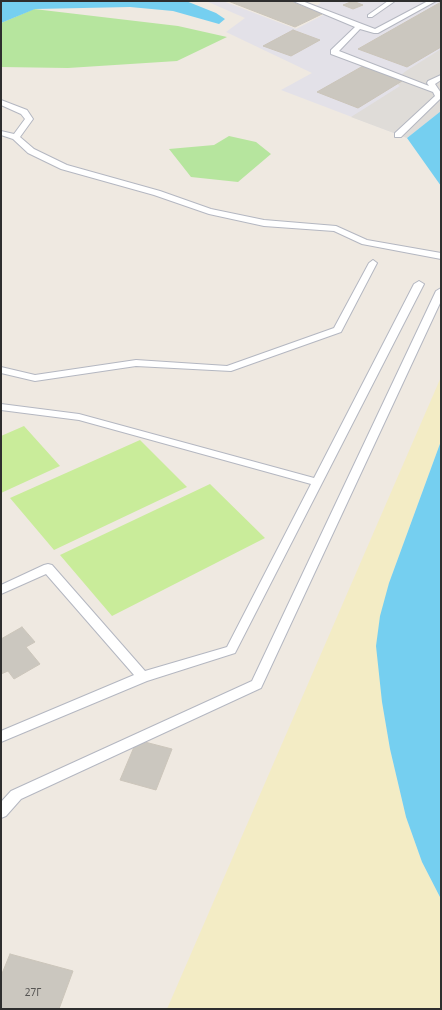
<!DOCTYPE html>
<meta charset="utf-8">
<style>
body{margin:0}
#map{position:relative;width:442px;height:1010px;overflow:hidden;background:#efe9e1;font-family:"Noto Sans",sans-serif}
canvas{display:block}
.frame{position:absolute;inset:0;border:2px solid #2e2e2e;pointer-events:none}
</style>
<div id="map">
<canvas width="442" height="1010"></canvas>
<div class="frame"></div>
</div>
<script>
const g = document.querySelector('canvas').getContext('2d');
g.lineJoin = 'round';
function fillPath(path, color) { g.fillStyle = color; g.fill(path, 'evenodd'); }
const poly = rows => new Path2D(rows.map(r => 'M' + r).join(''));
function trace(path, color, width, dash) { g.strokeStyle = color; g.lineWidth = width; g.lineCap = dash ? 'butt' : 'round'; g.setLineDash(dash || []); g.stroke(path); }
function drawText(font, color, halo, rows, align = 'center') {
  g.font = font + ' "Noto Sans",sans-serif'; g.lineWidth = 3.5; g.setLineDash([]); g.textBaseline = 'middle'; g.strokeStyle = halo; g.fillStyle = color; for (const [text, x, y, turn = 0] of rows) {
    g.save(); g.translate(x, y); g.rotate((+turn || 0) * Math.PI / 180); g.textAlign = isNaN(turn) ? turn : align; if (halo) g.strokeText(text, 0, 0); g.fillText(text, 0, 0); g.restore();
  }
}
fillPath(poly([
 [206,1,223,1,296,29,325,14,311,9,321,3,317,1,441,1,441,111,407,138,281,90,312,73,226,32,245,18]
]), '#e3e1e8');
fillPath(poly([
 [34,9,178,26,227,37,177,61,68,68,1,67,1,23],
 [229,136,256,142,271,154,238,182,191,177,169,149,214,145]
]), '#b6e59e');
fillPath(poly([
 [441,377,441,441,389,583,382,702,390,749,406,817,422,862,441,899,441,1009,167,1009]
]), '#f3ecc5');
fillPath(poly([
 [24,426,60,466,1,493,1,436],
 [140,440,187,487,54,550,10,498],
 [210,484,265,538,112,616,60,555]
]), '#c9ec9a');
fillPath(poly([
 [441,49,441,111,407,138,351,117,400,86,394,81,406,71]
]), '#dfdcd8');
fillPath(poly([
 [1,1,186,1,216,13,225,19,219,24,173,11,130,7,35,9,1,23],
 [441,111,441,186,407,138],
 [441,441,441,899,422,862,406,817,390,749,382,702,376,646,380,616,389,583]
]), '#75cff0');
const building = poly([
 [228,1,289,1,322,14,295,27,228,1],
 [353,1,363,5,353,9,343,5,353,1],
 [441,2,441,47,407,67,358,49,441,2],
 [293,30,320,40,291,56,263,46,293,30],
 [363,66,402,81,358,108,317,92,363,66],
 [22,627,35,642,26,647,40,664,14,679,8,671,1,674,1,639,22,627],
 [137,740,172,749,156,790,120,780,137,740],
 [10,954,73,971,59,1009,1,1009,1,976,10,954]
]);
fillPath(building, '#cbc7bf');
trace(building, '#cbc5ba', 1);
const service = poly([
 [293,1,302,1,375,29,428,1,436,1,378,33,374,33,360,29,339,51,429,86,427,83,428,81,441,75,441,80,435,84,441,93,441,98,401,137,395,137,395,133,435,96,433,92,331,54,331,50,355,27,293,1],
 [388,1,395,1,372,17,368,17,368,15,388,1],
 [1,100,27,110,33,119,20,137,34,149,67,165,160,191,211,209,264,220,336,226,367,240,441,253,441,259,362,244,334,231,264,226,209,214,154,195,61,169,28,153,13,139,1,135,1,131,14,134,25,119,21,114,1,105,1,100],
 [373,260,377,263,341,332,231,371,136,366,35,381,1,373,1,367,35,375,136,360,227,366,334,328,369,263,373,260],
 [419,281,424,284,235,653,147,681,1,742,1,731,134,675,46,574,1,594,1,585,44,565,48,564,52,565,145,671,227,647,311,484,79,420,1,410,1,404,79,414,314,478,414,284,419,281],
 [441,288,441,301,261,688,21,799,6,816,1,818,1,802,11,791,252,681,436,291,441,288]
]);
trace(service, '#b4b7c1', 2);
fillPath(service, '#fff');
drawText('10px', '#555452', null, [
 ["27Г",33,993]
]);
</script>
